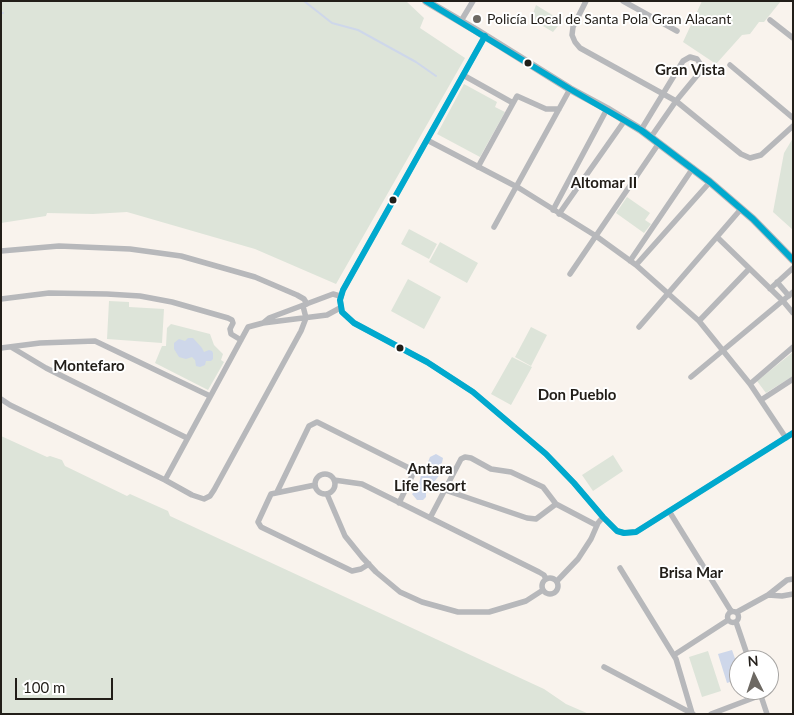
<!DOCTYPE html>
<meta charset="utf-8">
<style>
body{margin:0}
#map{position:relative;width:794px;height:715px;overflow:hidden;background:#f9f3ed;font-family:Lato,sans-serif}
canvas{display:block}
.frame{position:absolute;inset:0;border:2px solid #221e19;pointer-events:none}
.north{position:absolute;left:729px;top:650px;width:50px;height:50px;box-sizing:border-box;background:#fff;border:1px solid #a7a5a3;border-radius:50%;rotate:356deg;font-size:14px;font-weight:700;line-height:20px;text-align:center;color:#221e19}
.north::after{content:'';display:block;margin:auto;width:18px;height:22px;background:#6d6963;clip-path:polygon(50% 0,100% 100%,50% 72%,0 100%)}
.scale{position:absolute;left:15px;top:678px;width:98px;height:22px;box-sizing:border-box;border:2px solid #221e19;border-top:0;padding-left:6px;font-size:15px;line-height:18px;white-space:nowrap;color:#221e19;-webkit-text-stroke:4px #fff;paint-order:stroke}
</style>
<div id="map">
<canvas width="794" height="715"></canvas>
<div class="frame"></div>
<div class="north">N</div>
<div class="scale">100 m</div>
</div>
<script>
const g = document.querySelector('canvas').getContext('2d');
g.lineJoin = 'round';
function fillPath(path, color) { g.fillStyle = color; g.fill(path, 'evenodd'); }
const poly = rows => new Path2D(rows.map(r => 'M' + r).join(''));
function trace(path, color, width, dash) { g.strokeStyle = color; g.lineWidth = width; g.lineCap = dash ? 'butt' : 'round'; g.setLineDash(dash || []); g.stroke(path); }
function drawText(font, color, halo, rows, align = 'center') {
  g.font = font + ' Lato,sans-serif'; g.lineWidth = 4; g.setLineDash([]); g.textBaseline = 'middle'; g.strokeStyle = halo; g.fillStyle = color; for (const [text, x, y, turn = 0] of rows) {
    g.save(); g.translate(x, y); g.rotate((+turn || 0) * Math.PI / 180); g.textAlign = isNaN(turn) ? turn : align; if (halo) g.strokeText(text, 0, 0); g.fillText(text, 0, 0); g.restore();
  }
}
fillPath(poly([
 [1,1,406,1,424,18,420,28,465,58,336,284,255,249,127,212,93,214,47,213,46,216,1,223],
 [702,1,781,1,764,22,759,22,750,34,742,35,716,64,683,42],
 [536,5,562,21,553,32,531,19],
 [464,84,497,102,495,107,505,112,480,157,437,134],
 [793,138,793,230,773,212,784,153],
 [627,197,650,213,645,220,651,224,644,233,616,213],
 [409,229,437,244,429,259,401,244],
 [440,242,478,263,467,283,429,262],
 [408,279,441,297,424,329,391,311],
 [109,301,129,302,129,307,164,309,162,343,107,339],
 [171,324,210,334,214,345,223,354,221,360,224,362,208,390,155,363,162,346,166,346,167,328],
 [531,327,547,335,531,366,515,357],
 [793,352,793,376,766,393,757,381],
 [512,357,532,367,511,405,491,394],
 [1,436,47,457,50,456,62,460,65,466,127,496,130,494,168,511,170,516,544,689,566,704,589,714,1,714],
 [613,455,623,471,593,491,582,475],
 [708,651,721,691,702,697,689,657]
]), '#dde4d9');
fillPath(poly([
 [188,338,193,338,202,348,204,352,209,350,212,351,213,353,213,359,211,361,206,361,205,365,200,367,196,366,195,360,192,357,186,359,179,357,174,349,174,343,179,339,185,341],
 [436,454,443,458,442,463,437,466,441,473,434,482,434,485,431,486,430,491,426,493,426,497,423,500,417,500,412,494,418,488,421,475,430,468,428,462,430,457],
 [732,650,739,670,739,679,727,683,718,654]
]), '#ced7ea');
trace(poly([
 [304,1,332,23,358,30,416,62,436,76],
 [1,13,3,13]
]), '#ced7ea', 2);
trace(poly([
 [586,1,573,27,572,35,575,42,580,48,676,101,741,154,750,158,761,155,793,126],
 [623,1,677,31],
 [770,20,793,38],
 [461,21,473,1],
 [485,36,343,290,340,300,342,312,354,323,427,362,473,392,546,454,574,483,603,517,617,531,624,533,636,532,793,433],
 [730,65,793,118],
 [463,75,513,103],
 [641,130,683,61,690,57,697,59,701,65,700,72,676,101,651,137],
 [427,140,519,188,596,236,636,265,699,321,750,384,786,438],
 [478,167,517,96,546,109,559,109],
 [553,210,607,109],
 [559,214,625,120],
 [494,227,570,89],
 [717,237,783,301,793,313],
 [1,251,59,246,130,249,181,256,255,277,297,295,304,299,307,304],
 [630,261,693,168],
 [636,265,710,182],
 [570,274,659,143],
 [777,282,789,296],
 [770,289,793,268],
 [1,299,49,293,107,294,140,296,172,302,228,318,232,320,233,323,230,329,231,334,241,340],
 [699,321,749,269],
 [263,323,269,318,333,294,340,296],
 [639,327,741,209],
 [11,347,46,368,187,438],
 [1,348,40,343,95,341,210,396],
 [691,377,793,292],
 [750,384,793,347],
 [1,399,10,405,165,480,192,495,204,499,210,496,214,490,301,331,306,318,303,306],
 [761,400,793,379],
 '315 484a10 10 0 1 1 20 0a10 10 0 1 1-20 0Z',
 [165,480,248,327,263,323,327,315,340,308],
 [334,480,362,484,539,572,544,575,546,579],
 [315,485,271,494,258,522,261,527,352,571,361,569,369,564],
 [445,490,527,518,536,519,556,504],
 [277,492,309,426,317,422,407,467,411,471,412,476,399,503],
 [327,494,345,536,362,557,376,572,400,592,422,602,458,612,489,612,526,601,543,590],
 [669,511,731,611],
 [430,518,461,459,465,457,471,458,491,469,511,472,543,487,556,504,596,525],
 [620,568,676,659,692,713],
 '542 586a8 8 0 1 1 16 0a8 8 0 1 1-16 0Z',
 [557,581,578,559,591,539,598,523,603,517],
 [768,595,782,596,793,594],
 '727.5 617a5.5 5.5 0 1 1 11 0a5.5 5.5 0 1 1-11 0Z',
 [737,612,768,595,787,580,793,579],
 [736,622,749,660],
 [674,655,728,620],
 [604,667,693,714],
 [759,690,767,714],
 [711,714,761,695]
]), '#b7b8bb', 5.5);
trace(poly([
 [426,1,477,31,570,89,607,109,641,130,710,182,753,219,793,260]
]), '#b7b8bb', 8);
trace(poly([
 [426,1,570,89,641,130,710,182,753,219,793,260],
 [485,36,343,290,340,300,342,312,354,323,427,362,473,392,546,454,574,483,603,517,617,531,624,533,636,532,793,433]
]), '#00a9ce', 6);
for (const [x, y, r, color] of [
 [477,19,5,"#6d6963"],
 [528,63,4.5,"#221e19"],
 [393,200,4.5,"#221e19"],
 [400,348,4.5,"#221e19"]
]) { const dot = new Path2D(); dot.arc(x, y, r, 0, 2 * Math.PI); g.fillStyle = color; g.fill(dot); trace(dot, '#fff', 2); }
drawText('14px', '#221e19', '#fff', [
 ["Policía Local de Santa Pola Gran Alacant",487,19]
], 'left');
drawText('bold 15px', '#221e19', '#fff', [
 ["Gran Vista",690,70],
 ["Altomar II",604,183],
 ["Montefaro",89,366],
 ["Don Pueblo",577,395],
 ["Antara",430,469],
 ["Life Resort",430,486],
 ["Brisa Mar",691,573]
]);
</script>
